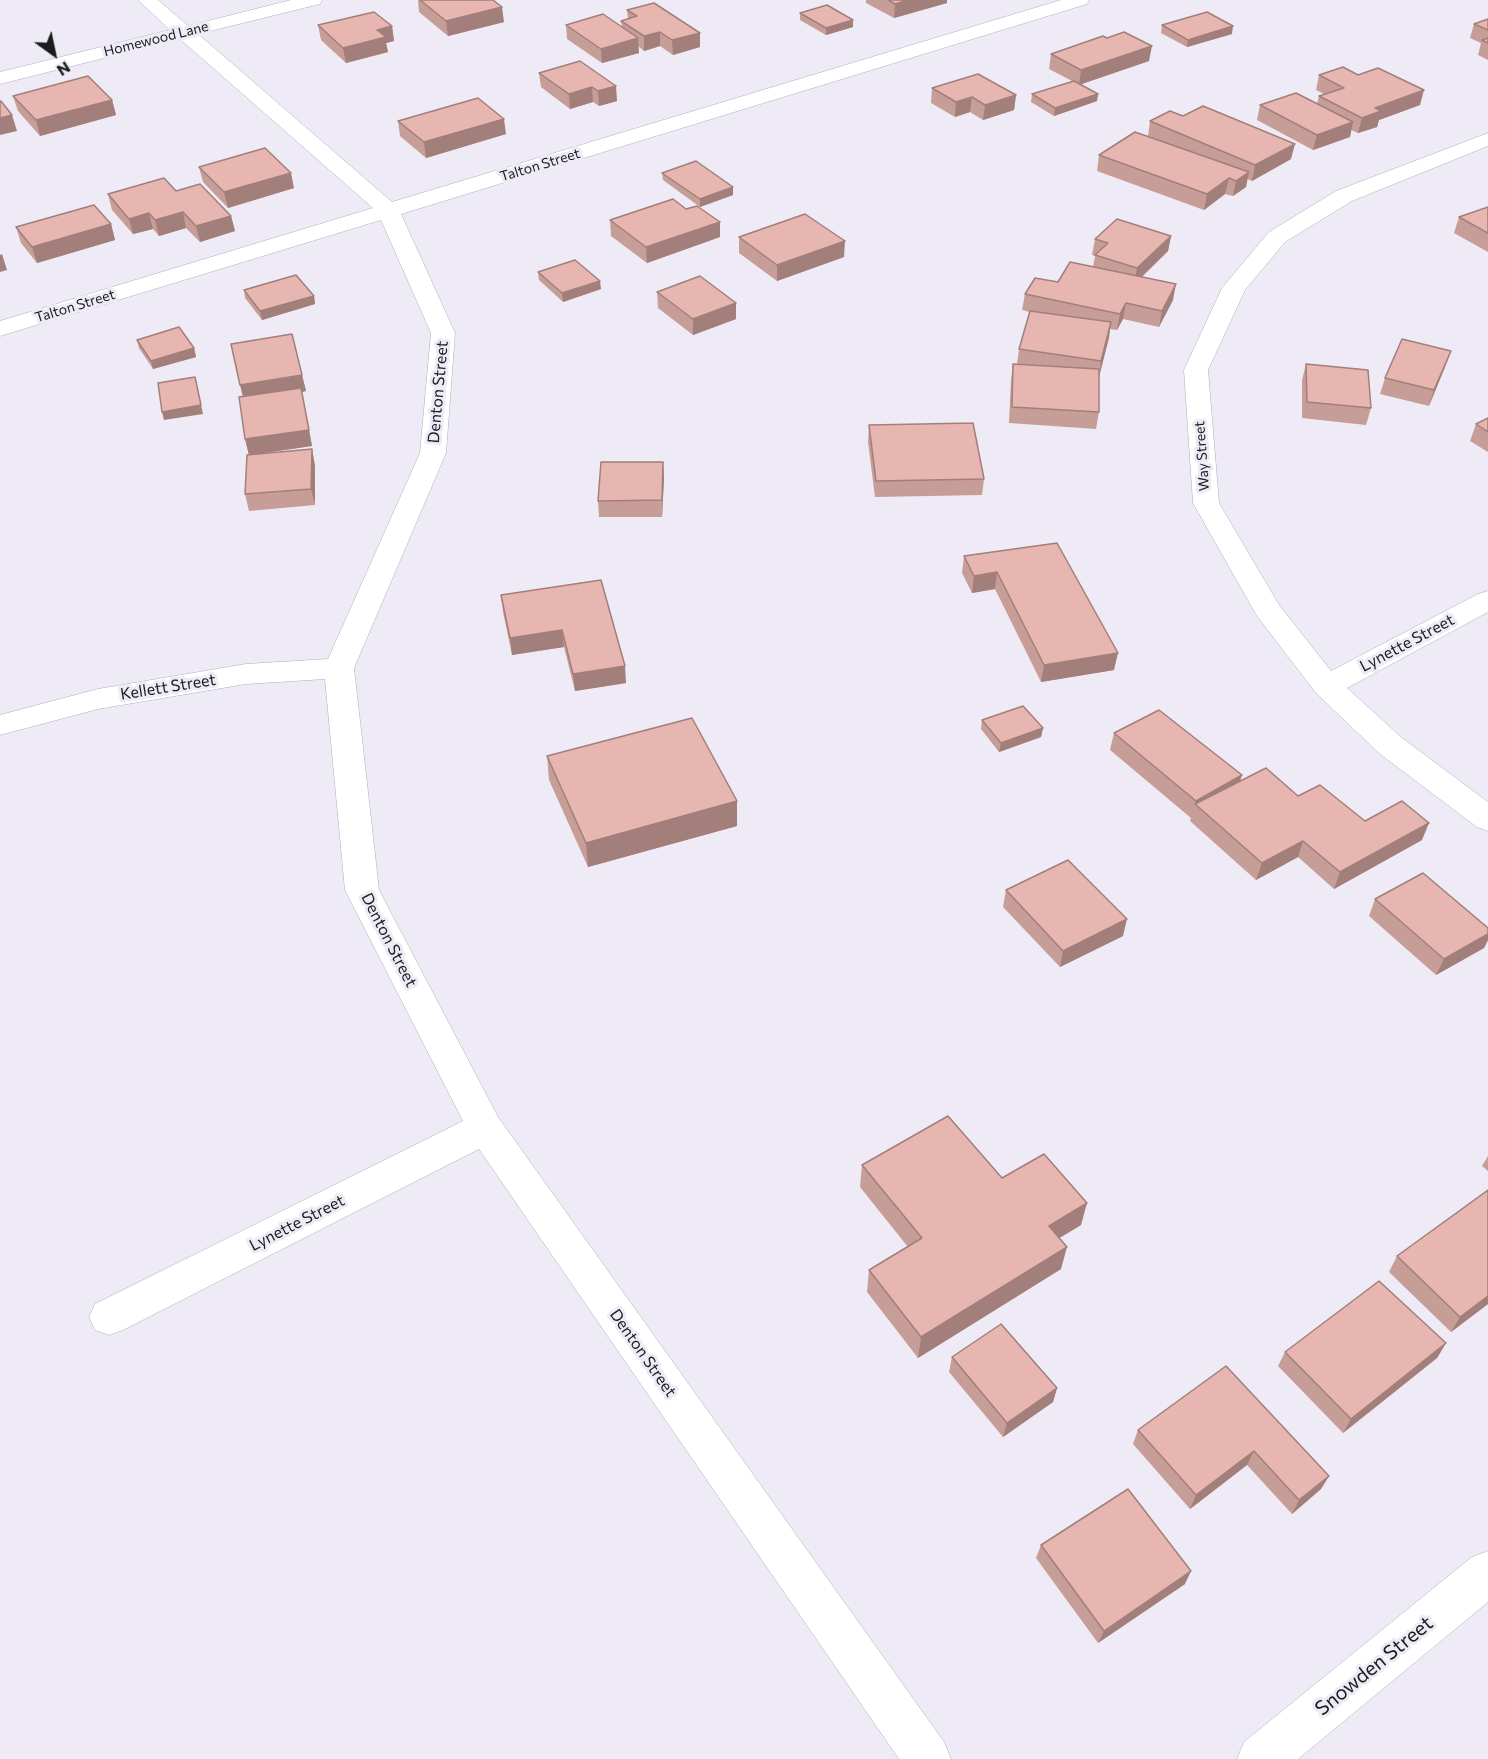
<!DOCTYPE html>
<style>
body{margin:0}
#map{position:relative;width:1488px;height:1759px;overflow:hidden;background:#eeebf6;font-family:Commissioner,sans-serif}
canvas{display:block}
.north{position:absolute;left:24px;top:24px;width:60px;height:60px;-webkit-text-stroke:4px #eeebf6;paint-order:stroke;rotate:147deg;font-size:16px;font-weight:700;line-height:24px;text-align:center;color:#1c1b1e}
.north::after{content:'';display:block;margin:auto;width:21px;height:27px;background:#1c1b1e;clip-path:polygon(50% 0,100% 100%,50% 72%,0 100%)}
</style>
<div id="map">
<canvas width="1488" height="1759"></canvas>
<div class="north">N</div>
</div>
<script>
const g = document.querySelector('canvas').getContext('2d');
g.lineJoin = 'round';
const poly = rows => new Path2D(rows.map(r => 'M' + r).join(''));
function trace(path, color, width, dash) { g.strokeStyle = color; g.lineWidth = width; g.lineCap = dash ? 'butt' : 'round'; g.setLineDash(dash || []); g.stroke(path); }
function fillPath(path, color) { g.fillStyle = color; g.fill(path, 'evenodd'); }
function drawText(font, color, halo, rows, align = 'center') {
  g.font = font + ' Commissioner,sans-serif'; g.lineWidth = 6; g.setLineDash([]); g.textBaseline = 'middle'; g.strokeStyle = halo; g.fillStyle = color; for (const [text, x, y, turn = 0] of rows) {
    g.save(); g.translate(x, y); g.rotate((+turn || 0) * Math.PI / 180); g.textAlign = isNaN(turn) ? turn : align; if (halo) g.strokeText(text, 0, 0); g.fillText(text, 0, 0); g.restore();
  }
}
const street = poly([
 [138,0,158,0,188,26,291,0,322,0,320,4,198,34,392,202,1061,0,1089,0,1087,4,401,214,455,333,446,453,354,668,379,890,498,1117,944,1742,951,1759,899,1759,479,1149,123,1330,109,1335,95,1330,89,1317,95,1304,463,1121,345,890,325,679,246,684,98,709,0,735,0,715,98,689,246,664,328,659,420,453,431,333,381,220,0,336,0,321,373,208,180,39,0,84,0,72,170,30,138,0],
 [1488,133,1488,146,1352,201,1285,242,1245,290,1208,370,1219,503,1279,605,1331,671,1478,594,1488,591,1488,612,1347,688,1402,738,1488,802,1488,831,1477,827,1380,754,1316,693,1257,616,1193,503,1184,370,1222,288,1269,232,1336,191,1488,133],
 [1488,1551,1488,1602,1298,1759,1237,1759,1244,1742,1472,1557,1488,1551]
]);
trace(street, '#b0aeb8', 1);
fillPath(street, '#fff');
fillPath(poly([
 [418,0,493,0,504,22,448,36,419,12],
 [866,0,947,0,947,3,894,18,866,3],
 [627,10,700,33,700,47,673,55,660,46,644,51,638,46,639,53,602,63,567,39,566,25,622,27,621,21,628,19],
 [800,13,853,20,853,27,826,35,800,20],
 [1488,19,1488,60,1478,55,1481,43,1470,38,1474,24],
 [318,25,392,26,394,41,386,43,388,52,346,63,321,40],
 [1162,25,1232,34,1187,47,1161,33],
 [1051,54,1149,61,1081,84,1098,94,1097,101,1054,116,1031,102,1032,94,1072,81,1049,69],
 [580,61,617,101,599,106,593,102,570,109,541,87,539,73],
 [1319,75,1420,105,1379,120,1377,127,1358,133,1351,130,1350,137,1313,150,1257,120,1260,105,1317,104,1319,96,1324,94,1316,90],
 [932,88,1016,95,1014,110,983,120,970,112,955,117,931,103],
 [13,96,112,100,116,115,40,136,18,111],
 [398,121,506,134,426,158,400,136],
 [1150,121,1291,159,1252,181,1247,179,1246,187,1233,196,1225,194,1204,210,1097,171,1099,155,1156,139,1148,136],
 [199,167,294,188,228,208,203,182],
 [662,173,733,195,700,207,663,180],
 [176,191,231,216,235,231,200,242,186,228,159,236,153,229,133,234,112,210,108,194],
 [1488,207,1488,252,1454,233,1459,217],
 [610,220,720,222,720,237,647,263,611,236],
 [111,224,115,240,37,263,21,243,16,227],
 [1171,236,1168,251,1142,277,1173,300,1159,327,1123,319,1117,330,1110,329,1099,377,1099,412,1096,429,1009,423,1011,380,1013,364,1017,364,1019,349,1030,312,1022,310,1025,294,1058,282,1093,267,1095,256,1092,255,1095,239],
 [739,237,844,257,777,281,739,253],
 [538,272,601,289,563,302,539,280],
 [244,290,314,296,315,304,262,320,245,298],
 [657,292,736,303,736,319,693,335,658,308],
 [137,340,194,348,196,357,153,369,139,348],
 [1306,364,1371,408,1366,425,1302,418,1302,380],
 [1445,367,1429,406,1380,394,1385,378],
 [302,375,306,391,302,392,312,446,259,454,312,449,315,466,315,505,249,511,245,494,249,455,245,439,243,397],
 [1488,418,1488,452,1470,441,1476,424],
 [869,425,984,479,982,495,875,497,868,442],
 [663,462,664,478,662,517,599,517,598,501],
 [1057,543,1114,670,1041,682,995,589,972,593,962,573,964,556],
 [601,580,626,683,575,691,564,647,512,655,503,612,501,595],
 [982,720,1043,728,1041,737,999,752,981,729],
 [1114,733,1240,781,1298,796,1365,821,1422,840,1334,889,1298,857,1256,880,1190,821,1191,818,1110,750],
 [547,756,737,801,737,826,588,867,549,780],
 [1006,890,1123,936,1060,967,1003,907],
 [1375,899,1488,928,1488,940,1484,948,1436,975,1369,916],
 [1488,1156,1488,1171,1482,1166],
 [862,1165,1002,1178,1081,1225,1059,1238,1061,1269,918,1358,867,1292,869,1270,908,1247,860,1187],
 [1488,1190,1488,1304,1451,1332,1389,1272,1397,1256],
 [1446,1343,1437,1358,1343,1433,1278,1366,1285,1352],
 [952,1357,1057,1388,1053,1402,1003,1437,949,1372],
 [1226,1366,1329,1476,1321,1489,1292,1514,1247,1465,1190,1509,1133,1444,1138,1430],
 [1041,1545,1185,1584,1098,1643,1036,1558]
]), '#c79d97');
fillPath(poly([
 [908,0,947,0,947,3,894,18,895,4],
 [502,7,504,22,448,36,446,21],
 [853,20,853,27,826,35,826,28],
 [392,26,394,41,386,43,388,52,346,63,343,48,377,30],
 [1233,26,1232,34,1187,47,1188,40],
 [660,32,660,46,644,51,644,36],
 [700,33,700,47,673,55,672,40],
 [638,38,639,53,602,63,601,49],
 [1152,46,1149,61,1079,85,1081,70],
 [616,86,617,101,599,106,598,91],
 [592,87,593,102,570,109,569,94],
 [1424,90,1420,105,1379,120,1377,127,1358,133,1362,118,1375,108],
 [1098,94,1097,101,1054,116,1055,108],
 [1016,95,1014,110,983,120,985,105],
 [972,97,970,112,955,117,956,102],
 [112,100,116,115,40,136,36,120],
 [12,115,17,131,0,135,0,118],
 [504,119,506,134,426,158,424,142],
 [1353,122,1350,137,1313,150,1317,135],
 [1295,144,1291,159,1252,181,1255,165],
 [1249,172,1246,187,1233,196,1236,181],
 [291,173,294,188,228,208,224,192],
 [1229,178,1225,194,1204,210,1207,194],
 [733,187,733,195,700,207,700,199],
 [183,212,186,228,159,236,155,220],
 [149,213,153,229,133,234,129,219],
 [231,216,235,231,200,242,196,226],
 [720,222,720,237,647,263,646,247],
 [111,224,115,240,37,263,32,247],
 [1171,236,1168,251,1134,284,1137,268],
 [845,241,844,257,777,281,777,265],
 [2,254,7,270,0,272,0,255],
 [600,281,601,289,563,302,562,293],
 [1176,284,1173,300,1159,327,1162,311],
 [314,296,315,304,262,320,260,311],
 [736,303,736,319,693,335,693,319],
 [1126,303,1123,319,1117,330,1120,314],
 [1111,322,1109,338,1099,377,1101,361],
 [194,348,196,357,153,369,151,361],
 [1451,351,1445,367,1429,406,1434,390],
 [302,375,306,391,302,392,312,446,249,455,245,439,244,401,240,385],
 [195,377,203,414,164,420,162,412],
 [312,449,315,466,315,505,311,489],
 [663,462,664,478,662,517,662,500],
 [997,572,995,589,972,593,974,576],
 [562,630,564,647,512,655,510,638],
 [1118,653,1114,670,1041,682,1044,665],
 [625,666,626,683,575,691,573,674],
 [1043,728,1041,737,999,752,1001,743],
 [1242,775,1237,792,1195,805,1196,801],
 [737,801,737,826,588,867,586,843],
 [1429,823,1422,840,1334,889,1340,872],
 [1303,841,1298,857,1256,880,1262,863],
 [1127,919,1123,936,1060,967,1063,951],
 [1488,934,1488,940,1484,948,1436,975,1444,959],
 [1087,1203,1081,1225,1043,1248,1049,1226],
 [1067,1247,1061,1269,918,1358,921,1337],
 [1488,1296,1488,1304,1451,1332,1460,1317],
 [1446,1343,1437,1358,1343,1433,1351,1419],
 [1057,1388,1053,1402,1003,1437,1007,1423],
 [1254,1451,1247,1465,1190,1509,1196,1495],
 [1329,1476,1321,1489,1292,1514,1299,1500],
 [1191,1571,1185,1584,1098,1643,1104,1631]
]), '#a27f7b');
const building = poly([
 [420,0,493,0,502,7,446,21,420,0],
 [888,0,908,0,895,4,888,0],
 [654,3,700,33,672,40,660,32,644,36,621,21,637,16,627,10,654,3],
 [827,5,853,20,826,28,800,13,827,5],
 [374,12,392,26,377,30,386,37,343,48,318,25,374,12],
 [1207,12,1233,26,1188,40,1162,25,1207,12],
 [603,14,638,38,601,49,566,25,603,14],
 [1488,19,1488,30,1474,24,1488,19],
 [1124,32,1152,46,1081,70,1051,54,1103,36,1107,38,1124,32],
 [1488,38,1488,43,1482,40,1488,38],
 [580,61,616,86,598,91,592,87,569,94,539,73,580,61],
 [1343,67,1358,75,1378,68,1424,90,1375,108,1381,111,1362,118,1319,96,1344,88,1319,75,1343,67],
 [978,74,1016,95,985,105,972,97,956,102,932,88,978,74],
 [88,76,112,100,36,120,13,96,88,76],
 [1074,81,1098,94,1055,108,1032,94,1074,81],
 [1296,93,1353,122,1317,135,1260,105,1296,93],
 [478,98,504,119,424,142,398,121,478,98],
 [0,101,1,101,12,115,0,118,0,101],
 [1203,106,1295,144,1255,165,1150,121,1170,111,1183,116,1203,106],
 [1135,132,1249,172,1236,181,1229,178,1207,194,1099,155,1135,132],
 [265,148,291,173,224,192,199,167,265,148],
 [696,161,733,187,700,199,662,173,696,161],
 [164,178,176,191,200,184,231,216,196,226,183,212,155,220,149,213,129,219,108,194,164,178],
 [673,199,686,209,697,206,720,222,646,247,610,220,673,199],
 [94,205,111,224,32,247,16,227,94,205],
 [1488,207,1488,233,1459,217,1488,207],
 [805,214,845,241,777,265,739,237,805,214],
 [1117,219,1171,236,1137,268,1095,255,1108,243,1095,239,1117,219],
 [575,260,600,281,562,293,538,272,575,260],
 [1070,262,1176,284,1162,311,1126,303,1120,314,1025,294,1035,278,1058,282,1070,262],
 [296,275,314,296,260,311,244,290,296,275],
 [700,276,736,303,693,319,657,292,700,276],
 [1030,311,1111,322,1101,361,1019,349,1030,311],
 [179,327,194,348,151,361,137,340,179,327],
 [292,334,302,375,240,385,231,344,292,334],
 [1402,339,1451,351,1434,390,1385,378,1402,339],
 [1013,364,1099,369,1099,412,1012,407,1013,364],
 [1306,364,1368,370,1371,408,1307,402,1306,364],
 [195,377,201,405,162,412,158,383,195,377],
 [301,388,309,430,245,439,239,397,301,388],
 [1488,418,1488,432,1476,424,1488,418],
 [973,423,984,479,876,481,869,425,973,423],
 [312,449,311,489,245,494,247,455,312,449],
 [601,462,663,462,662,500,598,501,601,462],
 [1057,543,1118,653,1044,665,997,572,974,576,964,556,1057,543],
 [601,580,625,666,573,674,562,630,510,638,501,595,601,580],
 [1023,706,1043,728,1001,743,982,720,1023,706],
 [1159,710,1242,775,1196,801,1114,733,1159,710],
 [692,718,737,801,586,843,547,756,692,718],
 [1266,768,1298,796,1320,785,1365,821,1402,801,1429,823,1340,872,1303,841,1262,863,1195,804,1266,768],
 [1068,860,1127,919,1063,951,1006,890,1068,860],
 [1423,873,1488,928,1488,934,1444,959,1375,899,1423,873],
 [948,1116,1002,1178,1044,1154,1087,1203,1049,1226,1067,1247,921,1337,869,1270,922,1238,862,1165,948,1116],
 [1488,1190,1488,1296,1460,1317,1397,1256,1488,1190],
 [1379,1281,1446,1343,1351,1419,1285,1352,1379,1281],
 [1001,1324,1057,1388,1007,1423,952,1357,1001,1324],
 [1226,1366,1329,1476,1299,1500,1254,1451,1196,1495,1138,1430,1226,1366],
 [1128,1489,1191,1571,1104,1631,1041,1545,1128,1489]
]);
fillPath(building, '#e7b6b0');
trace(building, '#a27f7b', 1.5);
drawText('14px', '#1c1b1e', '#eeebf6', [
 ["Homewood Lane",156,39,-14],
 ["Talton Street",540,165,-17],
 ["Talton Street",75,306,-17],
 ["Way Street",1202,456,-94]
]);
drawText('16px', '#1c1b1e', '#eeebf6', [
 ["Denton Street",438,392,-85],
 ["Lynette Street",1407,643,-28],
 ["Kellett Street",168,687,-9],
 ["Denton Street",389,940,63],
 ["Lynette Street",297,1223,-27],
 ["Denton Street",643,1353,55]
]);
drawText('20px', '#1c1b1e', '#eeebf6', [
 ["Snowden Street",1374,1666,-39]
]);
</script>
